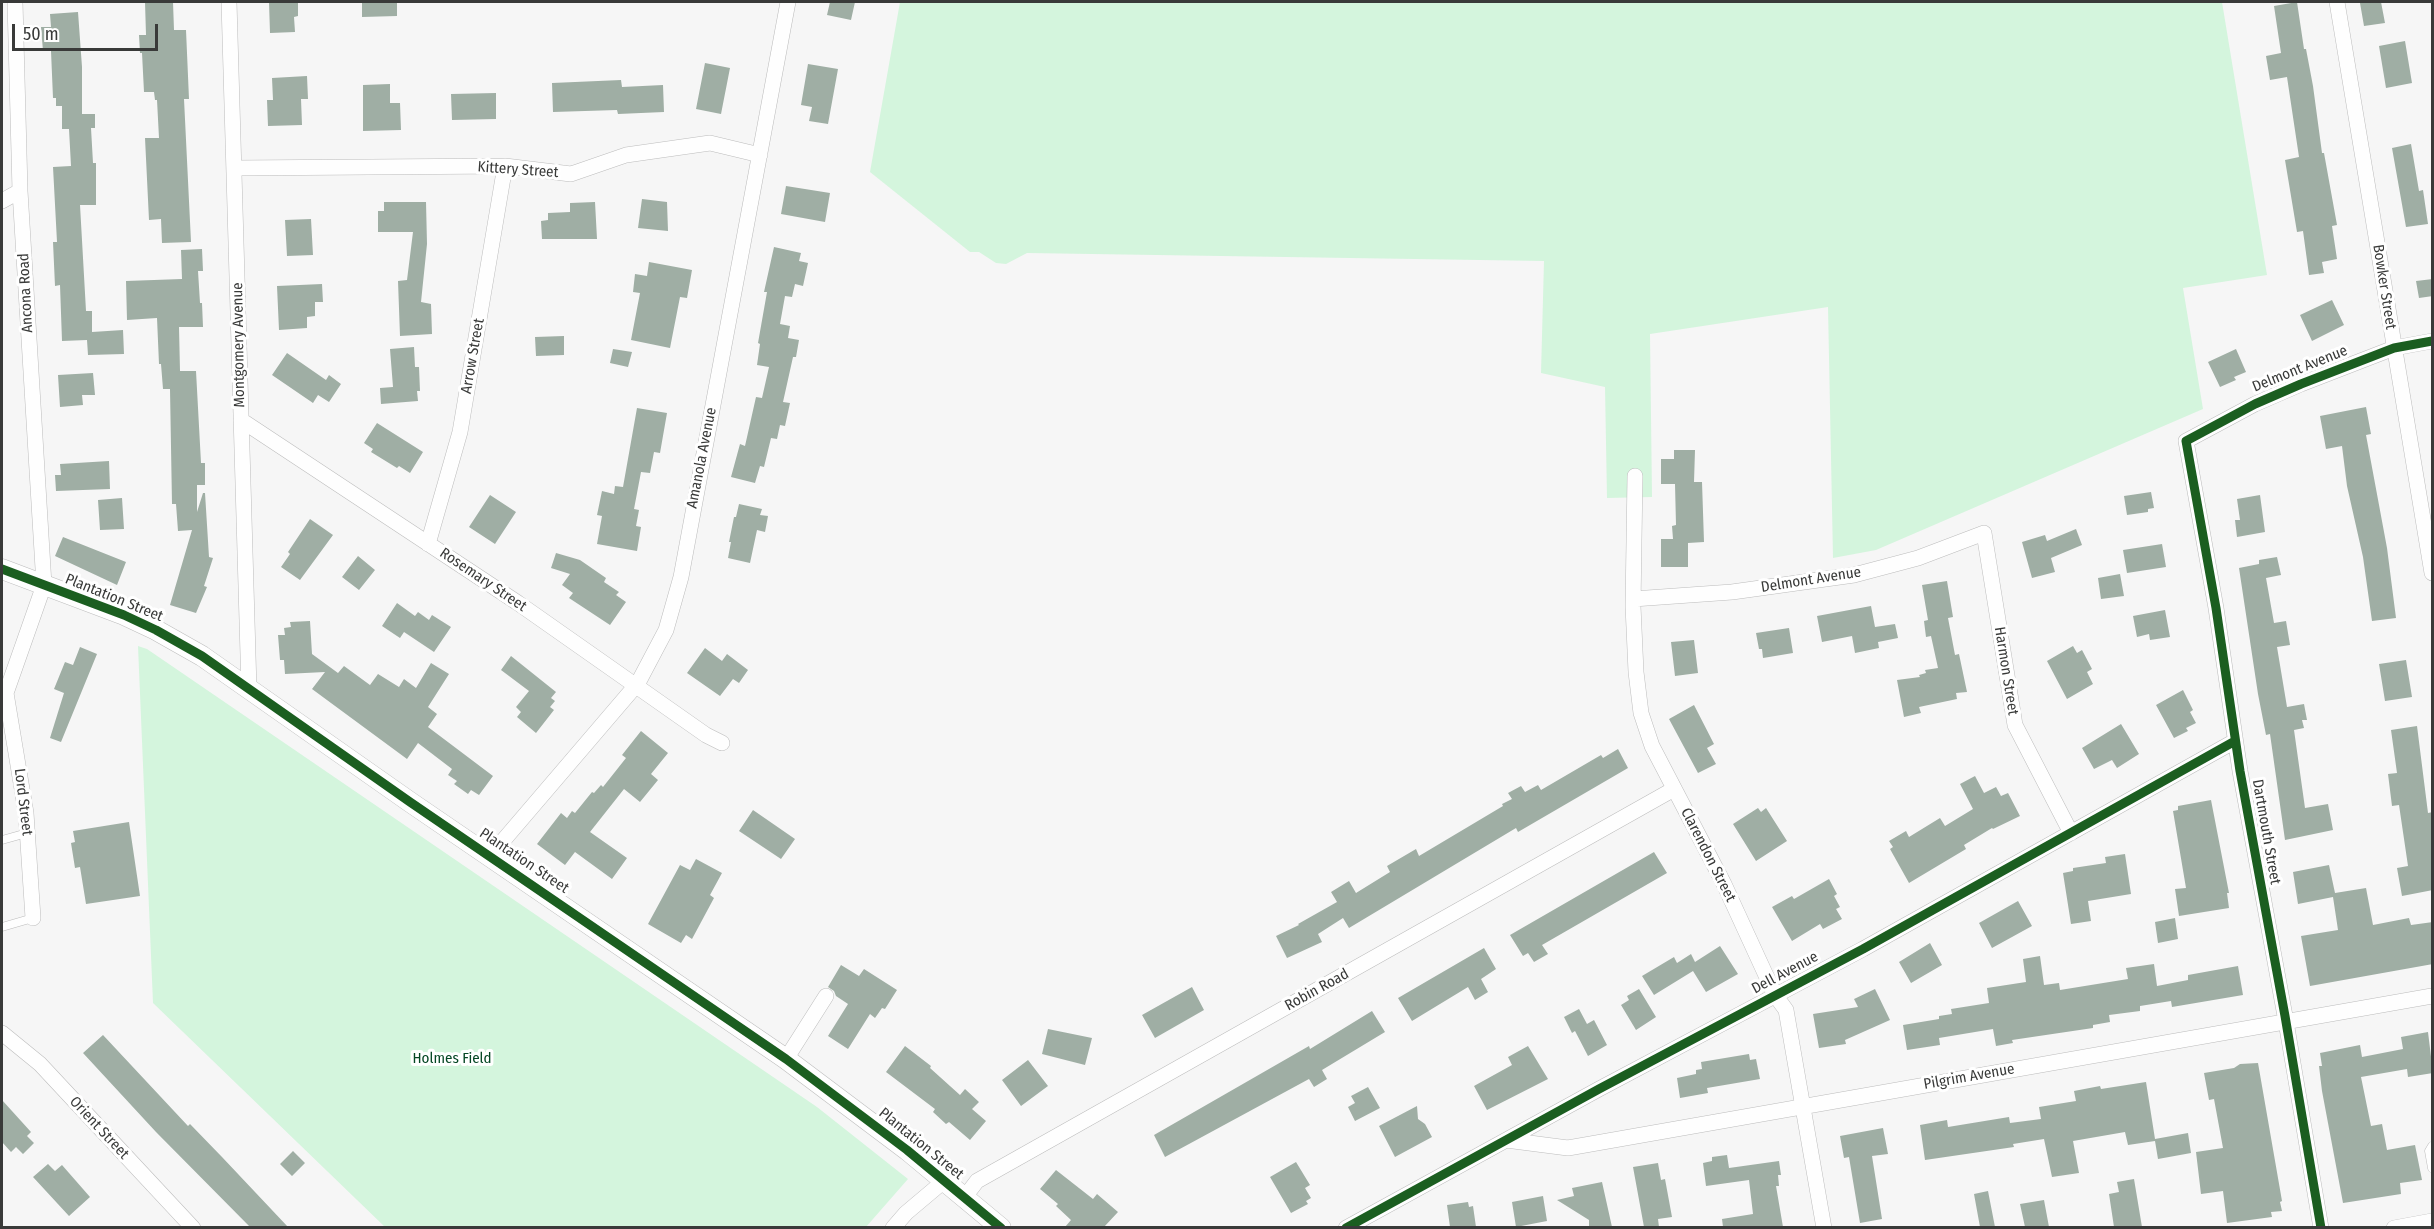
<!DOCTYPE html>
<style>
body{margin:0}
#map{position:relative;width:2434px;height:1229px;overflow:hidden;background:#f6f6f6;font-family:"Fira Sans Condensed",sans-serif}
canvas{display:block}
.frame{position:absolute;inset:0;border:3px solid #393a39;pointer-events:none}
.scale{position:absolute;left:12px;top:24px;width:146px;height:27px;box-sizing:border-box;border:3px solid #393a39;border-top:0;padding-left:8px;font-size:18px;line-height:21px;white-space:nowrap;color:#393a39;-webkit-text-stroke:4px #fff;paint-order:stroke}
</style>
<div id="map">
<canvas width="2434" height="1229"></canvas>
<div class="frame"></div>
<div class="scale">50 m</div>
</div>
<script>
const g = document.querySelector('canvas').getContext('2d');
g.lineJoin = 'round';
function fillPath(path, color) { g.fillStyle = color; g.fill(path, 'evenodd'); }
const poly = rows => new Path2D(rows.map(r => 'M' + r).join(''));
function trace(path, color, width, dash) { g.strokeStyle = color; g.lineWidth = width; g.lineCap = dash ? 'butt' : 'round'; g.setLineDash(dash || []); g.stroke(path); }
function drawText(font, color, halo, rows, align = 'center') {
  g.font = font + ' "Fira Sans Condensed",sans-serif'; g.lineWidth = 6; g.setLineDash([]); g.textBaseline = 'middle'; g.strokeStyle = halo; g.fillStyle = color; for (const [text, x, y, turn = 0] of rows) {
    g.save(); g.translate(x, y); g.rotate((+turn || 0) * Math.PI / 180); g.textAlign = isNaN(turn) ? turn : align; if (halo) g.strokeText(text, 0, 0); g.fillText(text, 0, 0); g.restore();
  }
}
fillPath(poly([
 [900,2,2222,2,2267,275,2183,288,2203,409,1876,550,1833,558,1828,307,1650,334,1652,497,1607,498,1605,387,1541,373,1544,261,1027,253,1006,264,996,263,979,252,970,252,870,172],
 [138,646,147,649,817,1107,908,1179,866,1227,385,1227,153,1003]
]), '#d4f5dd');
fillPath(poly([
 [145,2,173,2,174,30,186,30,189,99,184,99,191,242,162,243,161,219,149,220,145,138,159,138,157,100,155,100,154,92,144,92,142,53,140,53,139,35,146,35],
 [269,2,298,2,298,16,294,17,295,32,270,33],
 [362,2,397,2,397,16,362,17],
 [830,2,855,2,851,20,827,15],
 [2297,2,2304,49,2306,49,2313,86,2322,153,2324,153,2337,225,2332,226,2337,259,2322,262,2324,273,2309,275,2303,231,2297,232,2285,160,2299,157,2287,77,2270,80,2266,56,2281,53,2274,6],
 [2371,2,2381,2,2385,23,2364,26,2360,3],
 [78,12,82,67,82,114,95,114,95,128,91,128,93,163,96,163,96,205,80,205,86,311,92,311,92,332,123,330,124,354,88,355,87,340,62,341,60,285,55,286,53,242,57,242,53,167,71,166,69,129,62,129,62,106,56,106,56,98,53,98,51,51,43,51,41,27,51,27,50,14],
 [2405,41,2412,83,2386,88,2379,46],
 [705,63,730,68,721,114,696,109],
 [808,64,838,69,828,124,809,121,812,107,801,105],
 [307,76,308,99,301,99,302,125,268,126,267,100,273,100,272,78],
 [621,80,622,87,663,85,664,112,618,114,617,110,553,112,552,83],
 [390,84,390,103,400,103,401,130,363,131,363,85],
 [496,93,496,119,452,120,451,94],
 [2411,144,2419,191,2423,190,2428,224,2406,227,2392,148],
 [786,186,830,193,825,222,781,214],
 [642,199,667,202,668,231,638,228],
 [384,202,426,202,427,244,421,302,431,304,432,334,400,336,398,281,407,280,413,232,378,232,378,211,384,211],
 [595,202,597,239,542,239,541,221,548,220,548,213,570,212,570,203],
 [311,219,313,255,287,256,285,220],
 [774,247,801,253,799,261,808,263,803,286,795,284,792,297,785,296,780,324,790,326,788,338,799,340,796,357,793,357,783,402,790,403,785,426,780,425,777,439,771,438,764,467,760,466,755,483,731,477,740,444,745,446,756,397,762,398,769,367,757,365,760,344,758,343,767,292,764,292],
 [202,249,203,271,198,271,200,303,202,303,203,327,179,327,180,371,196,371,201,463,205,463,205,485,197,485,197,512,203,493,205,493,209,557,213,558,204,586,207,587,196,613,170,605,192,530,178,531,176,504,172,504,170,389,163,389,161,364,159,364,157,318,127,320,126,281,182,279,181,250],
 [649,262,692,270,687,298,680,297,670,348,631,340,640,293,633,292,635,274,647,276],
 [2433,279,2433,296,2419,298,2416,281],
 [322,284,323,302,315,302,315,316,307,317,307,328,279,330,277,286],
 [2332,300,2344,325,2312,341,2300,315],
 [564,336,564,355,536,356,535,337],
 [414,347,415,367,419,367,420,391,417,391,418,401,381,404,380,388,393,387,390,349],
 [613,349,632,352,628,367,610,363],
 [2236,349,2246,372,2234,377,2236,380,2220,387,2208,362],
 [287,353,326,380,329,375,341,384,329,402,318,395,313,403,272,375],
 [93,373,95,395,82,395,83,405,60,407,58,375],
 [2366,407,2371,434,2366,435,2387,548,2396,618,2372,621,2363,557,2347,486,2342,446,2326,449,2320,416],
 [637,408,667,413,660,453,654,452,650,473,641,472,634,509,639,510,636,526,641,527,637,551,597,544,602,516,597,515,602,491,614,494,615,486,623,487],
 [377,423,423,452,410,473,399,466,397,468,371,452,373,449,364,443],
 [1674,450,1695,450,1694,482,1702,482,1704,542,1688,543,1688,567,1661,567,1661,539,1673,539,1672,526,1676,525,1675,484,1661,484,1661,459,1674,459],
 [109,461,110,489,56,491,55,475,61,475,60,464],
 [2151,492,2154,508,2148,509,2148,512,2127,515,2124,496],
 [490,495,516,512,495,544,469,527],
 [2260,495,2265,532,2237,537,2235,520,2240,520,2237,499],
 [122,498,124,529,100,530,98,500],
 [739,504,762,509,760,515,768,516,765,532,757,530,750,563,728,558,731,542,729,542,734,517,736,517],
 [310,519,333,535,300,580,281,567,290,554,288,552],
 [2076,529,2082,545,2051,558,2055,572,2032,578,2022,542,2045,535,2047,541],
 [63,537,126,562,117,585,55,556],
 [2162,544,2166,567,2127,573,2123,550],
 [556,553,580,560,606,578,604,582,619,592,616,595,626,602,610,625,569,598,573,593,562,585,570,574,551,568],
 [358,556,375,570,359,590,342,577],
 [2277,557,2281,575,2266,578,2274,623,2286,621,2290,645,2277,647,2287,707,2304,704,2307,720,2302,720,2304,728,2294,730,2305,808,2328,804,2333,830,2285,840,2270,734,2266,735,2258,694,2239,568,2259,564,2259,560],
 [2120,574,2124,596,2101,599,2098,578],
 [1947,581,1953,617,1948,618,1955,655,1959,654,1967,692,1956,693,1957,699,1919,707,1921,713,1904,717,1897,680,1920,677,1919,675,1926,673,1925,670,1938,668,1931,636,1926,637,1924,621,1928,620,1922,585],
 [397,603,415,616,418,612,429,620,432,615,451,627,434,652,404,632,400,638,382,626],
 [1871,606,1875,627,1895,624,1898,638,1878,642,1879,648,1855,653,1852,636,1822,642,1817,616],
 [2165,610,2170,637,2150,640,2149,634,2137,637,2133,616],
 [310,621,312,654,338,673,344,666,370,685,378,674,399,687,404,679,416,688,431,663,449,674,428,707,437,714,428,727,493,776,479,795,471,790,468,794,454,784,457,781,448,775,452,769,418,743,407,759,312,689,325,672,285,674,284,660,280,660,278,635,285,635,284,628,291,627,290,622],
 [1789,628,1793,653,1763,658,1762,649,1759,649,1756,633],
 [1694,640,1698,673,1675,676,1671,642],
 [2073,646,2077,653,2082,650,2092,669,2087,672,2093,684,2067,699,2047,661],
 [80,647,97,654,61,742,50,738,64,693,54,689,65,662,73,665],
 [705,648,722,661,727,654,748,670,739,683,733,679,720,696,687,673],
 [511,656,556,692,551,698,555,701,550,707,554,710,536,733,517,717,521,712,516,707,529,691,501,670],
 [2406,660,2412,697,2385,701,2379,664],
 [2183,690,2193,710,2190,712,2196,723,2186,728,2188,731,2174,738,2156,705],
 [1694,705,1714,744,1707,748,1716,764,1698,773,1669,719],
 [2121,724,2139,754,2117,768,2112,760,2094,769,2082,748],
 [2417,726,2428,813,2433,812,2433,890,2402,896,2397,868,2408,866,2399,805,2392,806,2388,774,2397,773,2391,730],
 [641,731,668,753,651,774,658,780,640,802,624,789,590,832,627,858,612,879,575,852,565,865,537,844,561,813,567,818,572,811,575,813,592,792,594,793,601,785,603,787,626,758,622,755],
 [1618,749,1628,768,1518,832,1516,828,1349,928,1343,918,1318,934,1322,942,1287,958,1276,936,1299,925,1298,924,1337,902,1331,892,1349,881,1356,893,1390,872,1387,866,1416,849,1419,856,1503,806,1502,804,1512,799,1508,793,1521,786,1525,792,1538,785,1541,790,1601,755,1603,758],
 [1975,776,1984,793,1996,787,2001,796,2008,793,2020,816,1993,829,1992,828,1964,845,1966,849,1909,883,1890,849,1893,847,1889,841,1906,831,1909,837,1940,818,1945,826,1973,809,1960,784],
 [2211,800,2229,893,2227,893,2229,908,2179,916,2175,889,2186,888,2173,811,2178,810,2178,806],
 [1758,808,1761,812,1766,808,1787,841,1756,861,1733,824],
 [753,810,795,839,781,859,739,831],
 [129,822,140,896,86,904,80,867,75,868,71,843,75,842,73,831],
 [1654,852,1667,873,1542,945,1548,954,1534,962,1528,953,1523,956,1510,935],
 [2125,854,2131,894,2088,901,2091,921,2071,924,2063,873,2073,871,2073,868,2106,863,2105,857],
 [696,859,722,873,710,895,714,898,692,939,686,935,681,943,648,924,680,865,690,870],
 [2329,865,2335,893,2366,888,2373,925,2409,918,2411,925,2433,922,2433,964,2310,986,2301,936,2338,930,2333,897,2298,904,2293,872],
 [1829,879,1837,894,1834,896,1840,907,1836,909,1842,919,1823,929,1820,924,1792,941,1772,907,1792,896,1794,899],
 [2018,901,2032,926,1992,948,1979,923],
 [2175,918,2178,939,2158,943,2155,922],
 [1930,943,1942,965,1911,983,1899,962],
 [1720,946,1738,974,1706,992,1693,971,1654,995,1642,976,1674,957,1677,963,1691,954,1695,962],
 [1484,948,1496,969,1481,979,1488,992,1475,1000,1468,987,1412,1021,1398,998],
 [2040,956,2044,985,2059,983,2060,990,2128,979,2126,968,2154,964,2157,986,2188,980,2188,975,2238,966,2243,995,2172,1007,2171,1001,2140,1006,2140,1011,2109,1015,2110,1022,2093,1025,2093,1028,2012,1040,2013,1043,1996,1046,1993,1029,1939,1038,1940,1045,1907,1050,1903,1025,1939,1019,1939,1016,1952,1014,1951,1009,1989,1003,1987,988,2026,982,2023,959],
 [841,965,859,976,864,969,897,990,885,1009,882,1008,875,1018,870,1014,848,1049,828,1036,848,1004,836,996,834,991,828,987],
 [1192,987,1204,1010,1155,1038,1142,1015],
 [1639,989,1656,1017,1636,1030,1621,1005,1629,1000,1627,996],
 [1875,989,1890,1020,1845,1040,1846,1044,1819,1048,1813,1014,1858,1007,1854,999],
 [1579,1009,1587,1024,1594,1020,1607,1045,1588,1056,1575,1031,1572,1033,1564,1017],
 [1372,1011,1385,1032,1322,1070,1327,1079,1314,1087,1309,1079,1165,1157,1154,1135,1309,1046,1310,1049],
 [1048,1029,1092,1038,1085,1065,1042,1054],
 [2428,1032,2433,1073,2408,1077,2407,1069,2361,1077,2371,1126,2382,1124,2387,1150,2415,1145,2422,1180,2400,1183,2401,1194,2343,1203,2322,1091,2319,1066,2322,1066,2320,1053,2360,1045,2362,1057,2403,1049,2401,1037],
 [103,1035,188,1126,190,1124,222,1157,288,1227,250,1227,156,1132,83,1053],
 [905,1046,931,1066,930,1068,960,1095,965,1089,979,1102,972,1109,986,1121,970,1140,949,1122,946,1124,933,1112,935,1109,886,1072],
 [1528,1046,1548,1079,1487,1110,1474,1086,1512,1065,1508,1057],
 [1749,1054,1750,1060,1756,1059,1760,1079,1707,1088,1708,1093,1680,1098,1677,1078,1696,1074,1696,1070,1702,1069,1701,1062],
 [1028,1060,1048,1086,1021,1106,1002,1080],
 [2258,1063,2282,1201,2280,1202,2282,1211,2271,1212,2272,1217,2227,1223,2223,1191,2201,1194,2196,1152,2223,1148,2214,1099,2209,1100,2204,1073,2234,1068,2240,1064],
 [2146,1082,2155,1139,2188,1133,2191,1153,2158,1159,2155,1141,2128,1145,2125,1132,2073,1141,2079,1173,2052,1177,2044,1139,2013,1144,2014,1147,1925,1160,1920,1125,1947,1120,1948,1127,2009,1117,2010,1123,2041,1119,2039,1107,2076,1101,2074,1091,2100,1086,2101,1089],
 [1368,1087,1380,1108,1355,1121,1348,1107,1355,1103,1351,1096],
 [2,1100,31,1132,27,1136,34,1143,23,1154,16,1147,11,1152,2,1142],
 [1417,1106,1418,1119,1425,1124,1432,1137,1395,1157,1379,1126],
 [1883,1128,1888,1154,1872,1156,1882,1219,1860,1223,1849,1157,1844,1158,1840,1136],
 [293,1151,305,1163,292,1176,280,1164],
 [1727,1155,1729,1168,1779,1161,1781,1175,1778,1175,1779,1186,1776,1186,1783,1227,1723,1227,1722,1219,1753,1214,1749,1180,1706,1186,1703,1163,1712,1161,1712,1157],
 [1296,1162,1310,1185,1305,1188,1311,1198,1306,1201,1308,1204,1291,1213,1270,1177],
 [1658,1163,1661,1180,1665,1179,1672,1217,1658,1219,1659,1227,1644,1227,1633,1167],
 [48,1164,55,1171,62,1165,90,1197,69,1216,33,1177],
 [1056,1170,1093,1199,1097,1194,1118,1212,1104,1227,1065,1227,1071,1220,1056,1206,1058,1204,1040,1189],
 [2134,1179,2142,1227,2114,1227,2109,1194,2119,1192,2117,1182],
 [1602,1182,1612,1227,1589,1227,1589,1220,1557,1200,1574,1196,1572,1188],
 [1988,1191,1995,1227,1980,1227,1974,1194],
 [1543,1196,1547,1221,1516,1227,1512,1202],
 [2044,1200,2049,1227,2025,1227,2020,1204],
 [1468,1202,1469,1207,1473,1206,1476,1227,1450,1227,1447,1205]
]), '#9faea4');
const service = poly([
 [2,840,27,833],
 [2,927,33,918],
 [2432,1146,2429,1151,2432,1168]
]);
const minor = poly([
 [15,2,20,191,44,585,6,693,26,813,33,918],
 [229,2,249,689],
 [2337,2,2432,573],
 [235,168,505,166,571,174,626,155,710,143,760,155],
 [2,201,20,191],
 [241,420,518,603,706,735,722,743],
 [1635,476,1633,606,1636,672,1641,713,1652,746,1724,884,1775,995,1786,1010,1824,1228],
 [428,544,460,432,505,166],
 [1633,599,1732,592,1854,575,1918,558,1984,533,2015,725,2071,833],
 [490,856,638,683,666,630,681,577,788,2],
 [2,1033,40,1064,193,1228],
 [786,1059,826,996],
 [1506,1140,1568,1148,2432,996],
 [964,1198,977,1181,1674,789],
 [893,1228,906,1213,944,1181],
 [1346,1228,1599,1089,1863,949,2235,741],
 [2321,1228,2285,1016,2240,771,2216,608,2186,441,2255,404,2301,384,2394,348,2432,341],
 [2394,1228,2432,1221]
]);
const tertiary = poly([
 [2,569,124,615,156,630,202,656,410,802,786,1059,907,1150,1001,1228]
]);
trace(service, '#bcbcbc', 9);
trace(minor, '#bcbcbc', 16);
trace(tertiary, '#bcbcbc', 21);
trace(service, '#fefefe', 8);
trace(minor, '#fefefe', 15);
trace(tertiary, '#fefefe', 20);
trace(poly([
 [2,569,124,615,156,630,202,656,410,802,786,1059,907,1150,1001,1228],
 [1346,1228,1599,1089,1863,949,2235,741],
 [2321,1228,2285,1016,2240,771,2216,608,2186,441,2255,404,2301,384,2394,348,2432,341]
]), '#1b5e20', 9);
drawText('15px', '#393a39', '#fff', [
 ["Kittery Street",518,170,4],
 ["Bowker Street",2384,287,81],
 ["Ancona Road",26,293,-93],
 ["Montgomery Avenue",239,345,-91],
 ["Arrow Street",473,356,-80],
 ["Delmont Avenue",2300,369,-22],
 ["Amanola Avenue",702,458,-79],
 ["Rosemary Street",483,580,34],
 ["Delmont Avenue",1811,580,-9],
 ["Plantation Street",114,598,22],
 ["Harmon Street",2006,671,81],
 ["Lord Street",23,802,83],
 ["Dartmouth Street",2266,832,80],
 ["Clarendon Street",1708,855,63],
 ["Plantation Street",524,861,34],
 ["Dell Avenue",1785,973,-28],
 ["Robin Road",1317,990,-29],
 ["Pilgrim Avenue",1969,1077,-10],
 ["Orient Street",99,1128,47],
 ["Plantation Street",921,1144,39]
]);
drawText('15px', '#054724', '#fff', [
 ["Holmes Field",452,1059]
]);
</script>
